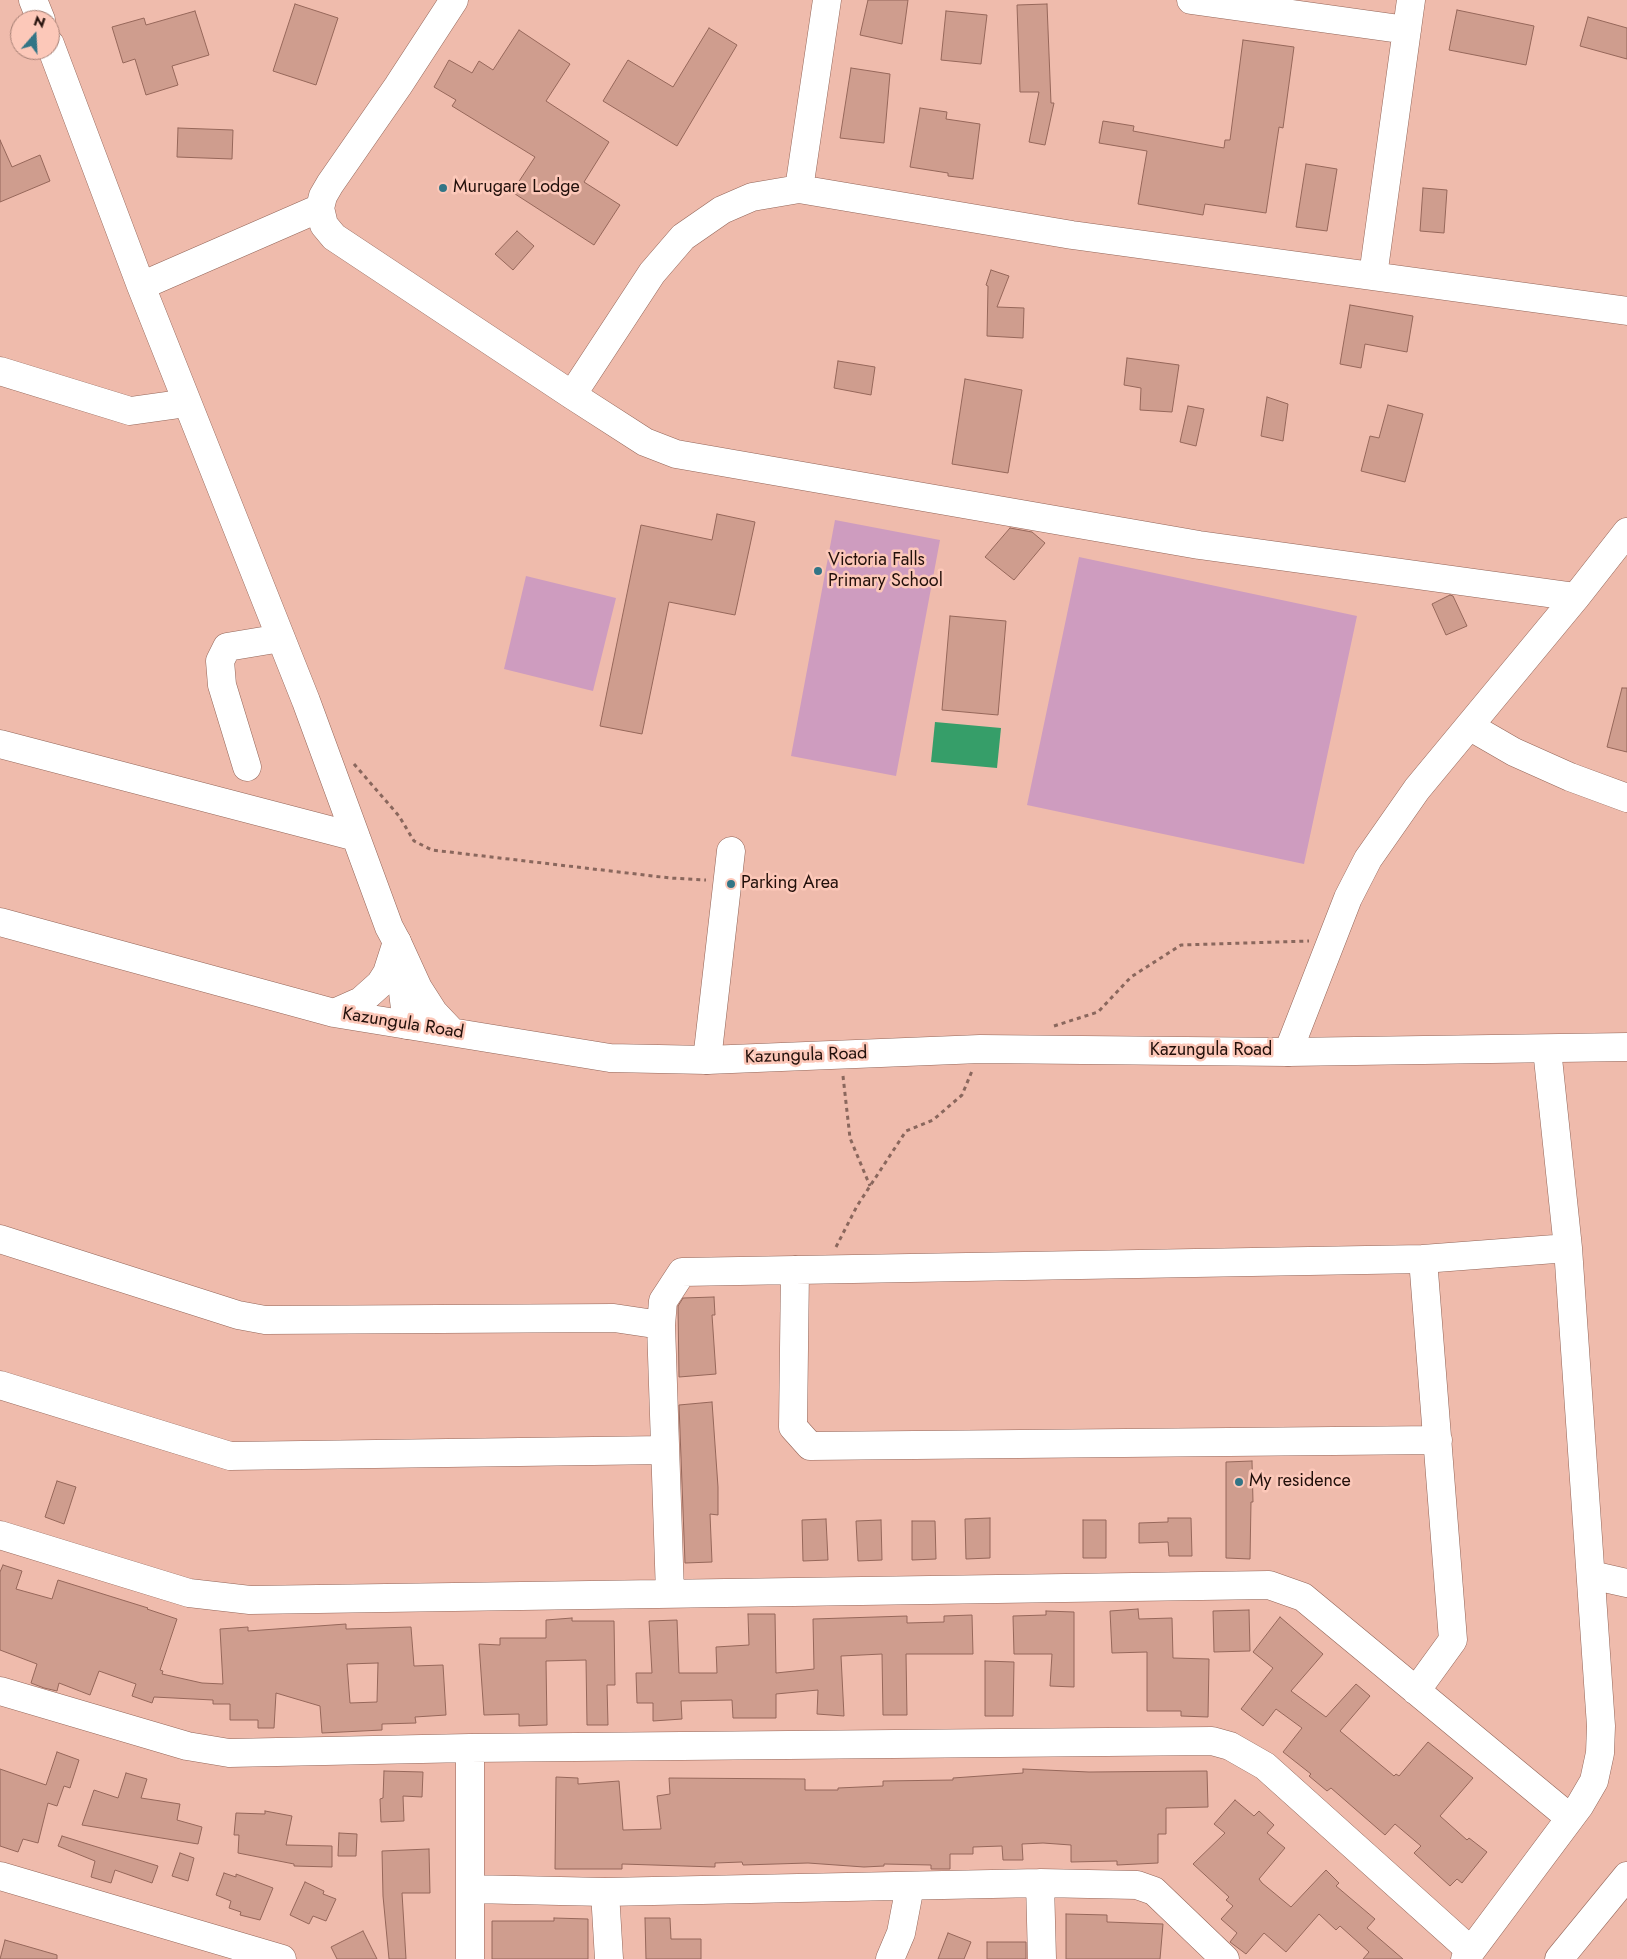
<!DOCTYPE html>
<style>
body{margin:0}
#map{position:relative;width:1627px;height:1959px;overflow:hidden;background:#efbbac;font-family:Jost,sans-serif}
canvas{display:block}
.north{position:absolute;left:10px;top:10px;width:50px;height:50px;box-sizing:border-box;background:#fcc8b9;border:1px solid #a47e73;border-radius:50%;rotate:19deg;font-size:14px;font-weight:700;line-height:20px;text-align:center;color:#210f0a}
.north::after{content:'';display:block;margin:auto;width:18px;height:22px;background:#327586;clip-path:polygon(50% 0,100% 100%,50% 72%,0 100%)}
</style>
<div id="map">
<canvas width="1627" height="1959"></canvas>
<div class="north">N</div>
</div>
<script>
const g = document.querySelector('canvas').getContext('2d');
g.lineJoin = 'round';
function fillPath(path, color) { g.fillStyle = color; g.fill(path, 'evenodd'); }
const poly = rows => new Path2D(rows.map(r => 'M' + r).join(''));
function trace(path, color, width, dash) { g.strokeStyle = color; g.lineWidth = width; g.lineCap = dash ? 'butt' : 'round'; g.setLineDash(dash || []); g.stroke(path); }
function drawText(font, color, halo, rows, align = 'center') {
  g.font = font + ' Jost,sans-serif'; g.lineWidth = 5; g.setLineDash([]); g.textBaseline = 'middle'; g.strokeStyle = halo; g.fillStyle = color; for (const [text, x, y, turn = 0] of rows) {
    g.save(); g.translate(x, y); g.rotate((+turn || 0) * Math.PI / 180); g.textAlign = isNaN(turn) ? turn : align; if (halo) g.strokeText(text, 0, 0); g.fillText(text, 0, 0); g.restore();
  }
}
fillPath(poly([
 [835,520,940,540,896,776,791,756],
 [1079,557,1357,616,1304,864,1027,805],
 [526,576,616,598,593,691,504,669]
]), '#ce9cbf');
fillPath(poly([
 [935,722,1001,728,997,768,931,762]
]), '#369e69');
const building = poly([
 [868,0,908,0,902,44,860,35,868,0],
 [295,4,338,18,316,85,273,71,295,4],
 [1047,4,1051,103,1054,103,1045,145,1029,142,1039,92,1020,92,1017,5,1047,4],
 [1457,10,1534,26,1526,65,1449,50,1457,10],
 [195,11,209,55,172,66,178,85,146,95,135,59,123,63,112,27,144,18,146,25,195,11],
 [946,11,987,15,981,64,941,60,946,11],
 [1588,17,1627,28,1627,59,1580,46,1588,17],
 [709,28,737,45,677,146,603,101,628,60,673,87,709,28],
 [519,30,570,64,546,101,609,142,584,182,620,205,594,245,512,192,535,157,452,106,456,100,434,87,449,60,472,73,479,61,493,70,519,30],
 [1243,40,1294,47,1283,128,1279,127,1266,213,1205,204,1203,215,1138,204,1147,151,1099,143,1103,121,1134,126,1133,131,1224,148,1225,140,1230,140,1243,40],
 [851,68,890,74,884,143,840,138,851,68],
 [920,108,947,112,946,119,980,124,973,179,948,176,948,173,910,167,920,108],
 [178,128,233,130,232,159,177,157,178,128],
 [0,140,12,167,40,155,50,181,0,202,0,140],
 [1306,164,1337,169,1327,231,1296,227,1306,164],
 [1423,188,1447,190,1444,233,1420,231,1423,188],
 [517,231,534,246,513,270,495,254,517,231],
 [991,270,1009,276,997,307,1024,308,1023,338,987,336,988,286,986,285,991,270],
 [1350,305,1413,316,1407,352,1365,344,1361,368,1340,364,1350,305],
 [1127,358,1179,365,1172,412,1140,410,1141,388,1124,385,1127,358],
 [838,361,875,367,871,395,834,388,838,361],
 [965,379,1022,390,1008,473,952,464,965,379],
 [1267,397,1288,404,1283,441,1261,436,1267,397],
 [1388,405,1423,414,1405,482,1361,471,1370,436,1379,438,1388,405],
 [1188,406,1204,409,1196,446,1180,442,1188,406],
 [717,514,755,522,735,615,669,602,642,734,600,726,641,525,712,540,717,514],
 [1010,528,1032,532,1045,543,1014,580,985,557,1010,528],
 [1450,595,1453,596,1467,626,1446,635,1432,604,1450,595],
 [950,616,1006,621,998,715,942,710,950,616],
 [1622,688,1627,688,1627,752,1607,747,1622,688],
 [714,1297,715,1315,712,1315,716,1374,679,1377,678,1306,683,1298,714,1297],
 [712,1402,718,1487,718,1515,710,1514,712,1562,685,1563,679,1405,712,1402],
 [1252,1461,1253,1502,1251,1502,1250,1559,1226,1558,1226,1462,1252,1461],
 [57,1481,76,1487,64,1524,45,1517,57,1481],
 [990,1518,990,1558,966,1559,965,1519,990,1518],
 [1168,1518,1191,1518,1192,1556,1169,1556,1168,1542,1139,1543,1139,1523,1168,1522,1168,1518],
 [826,1519,828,1560,803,1561,802,1520,826,1519],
 [881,1520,882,1560,858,1561,856,1521,881,1520],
 [1083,1520,1106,1520,1106,1558,1083,1558,1083,1520],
 [912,1521,935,1521,936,1559,912,1560,912,1521],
 [3,1565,22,1571,16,1589,52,1599,58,1580,148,1608,147,1609,177,1619,160,1670,163,1671,162,1674,202,1683,223,1684,220,1629,248,1627,248,1631,346,1624,346,1629,411,1627,414,1666,443,1665,446,1715,415,1717,416,1723,382,1724,382,1730,322,1733,320,1706,276,1693,274,1728,258,1728,258,1720,230,1720,230,1704,213,1704,213,1700,154,1697,152,1703,132,1696,136,1684,99,1671,90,1695,59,1683,57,1691,44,1688,31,1683,37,1664,0,1650,0,1572,3,1565],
 [378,1663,377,1702,350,1703,347,1664,378,1663],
 [1138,1609,1139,1619,1172,1618,1173,1658,1209,1659,1208,1717,1181,1716,1181,1711,1147,1711,1147,1652,1112,1653,1110,1611,1138,1609],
 [1249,1610,1250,1651,1214,1652,1213,1611,1249,1610],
 [1046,1611,1074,1612,1074,1687,1050,1686,1052,1654,1014,1654,1013,1616,1046,1615,1046,1611],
 [748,1614,775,1614,776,1673,814,1669,813,1619,907,1616,907,1623,944,1622,944,1616,972,1615,973,1654,906,1654,907,1715,883,1715,882,1654,841,1656,844,1716,817,1714,818,1690,776,1694,776,1718,733,1718,732,1700,681,1701,682,1719,653,1721,653,1703,637,1703,636,1673,652,1673,649,1621,677,1620,679,1673,717,1673,716,1647,749,1645,748,1614],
 [1280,1617,1323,1654,1291,1691,1326,1717,1356,1684,1370,1696,1340,1731,1394,1776,1396,1774,1399,1776,1428,1742,1473,1778,1440,1816,1467,1840,1469,1838,1487,1852,1462,1883,1457,1879,1450,1886,1414,1853,1421,1846,1395,1824,1385,1835,1331,1788,1327,1791,1309,1776,1311,1774,1283,1752,1302,1728,1276,1709,1263,1726,1241,1709,1273,1668,1253,1652,1280,1617],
 [572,1618,572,1621,614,1621,615,1685,607,1685,608,1725,587,1725,586,1660,546,1661,547,1725,519,1726,519,1714,484,1715,479,1644,500,1645,500,1638,546,1638,546,1620,572,1618],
 [985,1661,1014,1662,1013,1716,985,1716,985,1661],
 [57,1752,79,1760,70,1788,64,1786,57,1806,48,1803,38,1843,23,1839,18,1852,0,1846,0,1769,46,1785,57,1752],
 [1023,1769,1089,1772,1207,1771,1208,1807,1166,1808,1166,1834,1158,1834,1158,1863,1117,1865,1117,1861,1071,1862,1071,1845,1043,1843,1022,1844,1023,1860,1003,1860,1002,1846,973,1847,973,1854,950,1854,950,1869,931,1869,931,1865,884,1864,884,1866,864,1867,808,1863,743,1865,742,1862,715,1863,715,1867,622,1864,622,1869,555,1869,556,1777,578,1778,578,1784,619,1781,623,1830,661,1829,657,1796,670,1794,669,1778,805,1779,805,1790,838,1790,838,1788,883,1786,883,1781,953,1780,953,1778,1023,1773,1023,1769],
 [384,1771,423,1772,422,1797,403,1796,404,1821,381,1822,380,1799,383,1798,384,1771],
 [126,1773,147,1779,141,1798,180,1804,177,1820,202,1827,198,1844,82,1825,94,1790,118,1798,126,1773],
 [1235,1800,1254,1816,1259,1811,1274,1825,1267,1833,1285,1848,1259,1879,1262,1883,1291,1907,1326,1870,1339,1883,1336,1886,1375,1919,1367,1928,1403,1959,1363,1959,1369,1952,1340,1926,1336,1930,1319,1914,1286,1952,1264,1933,1246,1954,1230,1942,1237,1933,1221,1919,1233,1906,1226,1900,1229,1897,1193,1864,1225,1833,1214,1824,1235,1800],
 [265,1811,292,1816,286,1845,332,1846,332,1867,294,1866,294,1864,238,1853,239,1835,234,1835,236,1813,265,1814,265,1811],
 [339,1833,357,1834,356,1856,338,1856,339,1833],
 [62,1836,158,1866,152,1883,115,1870,111,1883,91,1877,95,1861,58,1846,62,1836],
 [429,1849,430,1893,402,1893,406,1959,389,1959,383,1896,382,1851,429,1849],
 [180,1853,194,1858,188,1881,172,1876,180,1853],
 [224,1873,236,1877,236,1874,273,1888,260,1920,240,1915,241,1912,229,1908,231,1901,216,1895,224,1873],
 [305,1882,324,1891,323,1894,336,1899,326,1921,313,1916,309,1924,290,1915,305,1882],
 [1066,1914,1107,1915,1107,1922,1163,1924,1160,1959,1066,1959,1066,1914],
 [554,1918,588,1919,588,1959,492,1959,492,1921,554,1921,554,1918],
 [645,1918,670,1918,671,1939,701,1939,701,1959,646,1959,645,1918],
 [363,1931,377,1959,337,1959,331,1947,363,1931],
 [948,1933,971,1942,964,1959,938,1959,948,1933],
 [5,1940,57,1955,57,1959,0,1959,5,1940],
 [987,1942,1026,1942,1026,1959,987,1959,987,1942]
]);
fillPath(building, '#cf9d8e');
trace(building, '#96675a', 1);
const minor = poly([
 [33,0,41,20],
 [1191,0,1407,30],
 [50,44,141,286,306,701,389,927,397,942,407,1025],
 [799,189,1072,235,1627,311],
 [320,208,324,225,334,237,572,395,645,442,676,454,1199,545,1576,597,1627,532],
 [1373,276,1411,0],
 [141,286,320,208,323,196,330,184,398,86,454,0],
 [0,371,130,411,187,403],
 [572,395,652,273,683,237,722,210,752,197,799,189,827,0],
 [1469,726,1514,752,1570,777,1627,798],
 [0,744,356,837],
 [247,767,222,685,220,661,227,647,281,638],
 [1288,1052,1348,898,1368,859,1417,789,1576,597],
 [707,1060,731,851],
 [0,1239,238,1315,265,1320,614,1318,661,1325],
 [795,1270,793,1427,810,1446,1438,1440],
 [0,1385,230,1456,665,1450],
 [0,1535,189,1593,250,1600,1269,1585,1303,1597,1570,1818],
 [1591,1575,1627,1583],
 [670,1594,661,1325,663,1301,682,1272,1423,1259,1568,1248],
 [0,1691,187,1746,229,1753,470,1748,1212,1741,1230,1746,1265,1766,1471,1951],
 [1416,1691,1453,1640,1423,1259],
 [470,1748,470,1959],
 [0,1876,282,1959],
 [1040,1883,1042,1959],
 [470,1889,605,1892,1040,1883,1137,1885,1154,1891,1225,1959],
 [605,1892,609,1959],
 [890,1959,901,1933,910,1886],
 [1465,1959,1580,1805,1594,1781,1600,1753,1601,1726,1568,1248,1547,1049],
 [1559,1959,1627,1876]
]);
const major = poly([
 [0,922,334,1013,610,1058,707,1060,980,1049,1288,1052,1627,1047],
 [397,942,418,988,434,1013,452,1032],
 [334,1013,361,1001,380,984,387,973,397,942]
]);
trace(minor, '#936558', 29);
trace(major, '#936558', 29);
trace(poly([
 [354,764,399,816,414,841,432,850,670,878,706,880],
 [1054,1026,1098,1012,1131,977,1181,945,1309,941],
 [843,1076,850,1138,870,1186],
 [836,1247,857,1206,906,1131,933,1120,962,1095,972,1071]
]), '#8a675d', 3, [4, 4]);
trace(minor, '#fff', 28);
trace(major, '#fff', 28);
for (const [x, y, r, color] of [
 [443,188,5,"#327586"],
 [818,571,5,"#327586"],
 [731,884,5,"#327586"],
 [1239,1482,5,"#327586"]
]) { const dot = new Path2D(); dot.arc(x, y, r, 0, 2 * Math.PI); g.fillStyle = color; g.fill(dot); trace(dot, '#fcc8b9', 2); }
drawText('18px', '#210f0a', '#fcc8b9', [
 ["Murugare Lodge",453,188],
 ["Victoria Falls",828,561],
 ["Primary School",828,582],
 ["Parking Area",741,884],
 ["My residence",1249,1482]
], 'left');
drawText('18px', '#210f0a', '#fcc8b9', [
 ["Kazungula Road",403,1024,9],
 ["Kazungula Road",1211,1051],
 ["Kazungula Road",806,1056,-2]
]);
</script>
